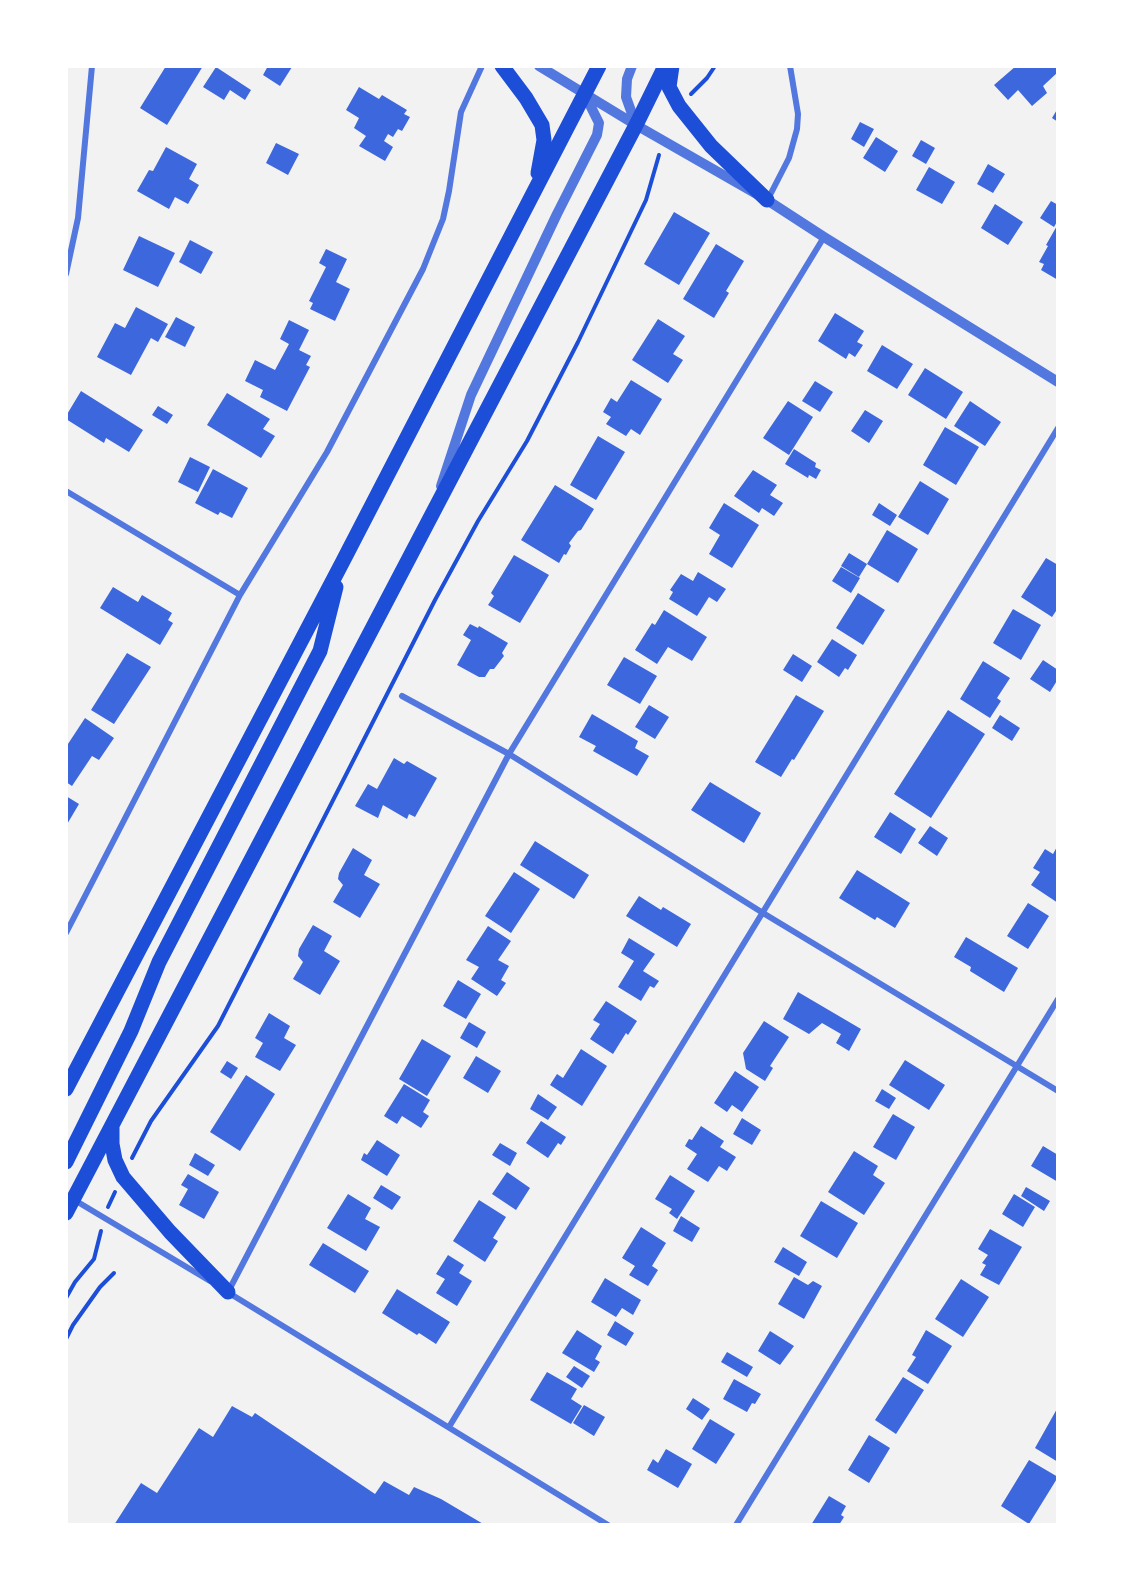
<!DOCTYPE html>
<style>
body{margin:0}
#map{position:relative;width:1124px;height:1591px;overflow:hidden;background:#f2f2f2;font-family:"Sofia Sans Condensed",sans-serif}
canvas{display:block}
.frame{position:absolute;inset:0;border:68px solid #fff;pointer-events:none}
</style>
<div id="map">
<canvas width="1124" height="1591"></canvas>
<div class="frame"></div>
</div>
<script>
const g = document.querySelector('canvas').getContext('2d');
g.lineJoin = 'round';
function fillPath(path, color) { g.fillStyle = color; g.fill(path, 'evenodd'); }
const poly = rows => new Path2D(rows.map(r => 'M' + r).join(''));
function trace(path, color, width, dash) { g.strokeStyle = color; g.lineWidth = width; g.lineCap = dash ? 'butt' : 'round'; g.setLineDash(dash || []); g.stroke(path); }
fillPath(poly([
 [166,66,203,66,167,125,140,108],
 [268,66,289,66,292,67,280,86,263,75],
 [1016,66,1058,66,1058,72,1043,86,1047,93,1032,106,1018,90,1008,100,994,85],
 [216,67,251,90,245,100,230,90,224,100,203,87],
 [359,87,379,99,382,95,407,110,404,114,410,117,402,131,398,129,393,137,388,134,384,141,393,147,385,161,359,146,366,136,354,128,359,118,346,110],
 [1058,108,1058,122,1052,118],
 [860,122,874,129,864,147,851,139],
 [876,137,898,151,885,172,863,158],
 [921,140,935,148,926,164,912,156],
 [276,143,299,154,288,175,266,163],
 [166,147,197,164,189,179,199,185,188,204,175,197,169,209,137,191,149,170,153,171],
 [988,164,1005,174,993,193,977,184],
 [929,167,955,182,942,204,916,190],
 [1051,201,1058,205,1058,220,1054,227,1040,218],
 [995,204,1023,222,1008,245,981,228],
 [674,212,710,233,679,285,644,264],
 [1058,224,1058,280,1041,270,1044,264,1039,262,1048,246,1046,245],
 [139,236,175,253,158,287,123,270],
 [190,240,213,252,201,274,179,262],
 [716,244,744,261,726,291,729,293,714,318,683,299],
 [326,249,347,259,336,282,350,289,335,321,310,309,313,303,309,301,326,267,319,263],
 [136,307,168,324,158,342,151,338,131,375,97,357,115,323,125,328],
 [835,313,864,331,857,342,863,345,855,357,849,353,846,359,818,341],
 [176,317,195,327,185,347,165,337],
 [658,319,685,336,673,354,683,360,668,383,632,360],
 [289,320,309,330,299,350,311,356,306,365,310,367,287,411,260,397,263,390,245,381,255,360,275,370,289,344,280,339],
 [882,345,913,364,897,389,867,371],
 [925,368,963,392,946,419,908,395],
 [631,380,662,399,640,435,631,429,626,436,606,424,611,417,603,412,611,398,617,402],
 [815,381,833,392,820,412,802,401],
 [81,391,143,430,129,452,106,438,104,443,66,419,66,416],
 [227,393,270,419,263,429,275,436,261,458,207,425],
 [788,401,813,417,789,455,763,438],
 [970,401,1001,422,985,446,954,426],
 [158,406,173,415,167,424,152,415],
 [865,410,883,421,869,443,851,431],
 [945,427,979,447,956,485,923,465],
 [598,436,625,452,596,500,570,485],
 [794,449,816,463,815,467,821,470,816,479,809,475,808,478,785,464],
 [190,457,210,467,198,492,178,482],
 [213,469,248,488,232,518,220,512,218,515,195,503],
 [753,470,777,485,770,495,783,503,774,516,762,508,759,513,734,496],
 [920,481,949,499,928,535,898,517],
 [555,485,594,509,581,530,578,531,569,543,571,546,566,555,564,554,559,563,521,540],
 [724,503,759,525,732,568,709,554,720,535,709,528],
 [879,503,897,515,890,526,872,515],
 [887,530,918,549,898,583,867,564,859,577,841,566,849,553,867,564],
 [514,555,549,575,520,623,488,605,494,596,491,593],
 [1046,558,1058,565,1058,608,1052,617,1021,597],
 [841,567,860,578,851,593,832,581],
 [698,572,726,589,717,602,709,597,697,616,669,599,673,592,670,590,681,574,693,581],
 [113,587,138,602,142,595,172,613,168,620,173,623,160,645,100,608],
 [858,593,885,610,863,645,836,628],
 [1013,609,1041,625,1021,660,993,643],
 [664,610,707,637,692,661,668,647,657,664,635,650,652,623,655,625],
 [470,624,478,628,479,626,508,643,502,653,504,656,494,669,490,669,485,677,479,677,457,665,471,640,463,635],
 [832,639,857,655,848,670,845,668,839,677,817,662],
 [127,653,151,667,114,724,91,710],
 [793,654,812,666,802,682,783,670],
 [624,657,657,676,640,704,607,685],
 [1043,660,1058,670,1058,679,1050,692,1030,679],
 [983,661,1010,678,997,698,1001,701,990,718,960,699],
 [796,695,824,711,794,760,792,759,781,777,755,762],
 [649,705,669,717,655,739,635,727],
 [948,710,985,734,931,818,894,794],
 [592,714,638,741,635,748,649,756,637,776,593,751,596,746,579,737],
 [1000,715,1020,728,1012,741,992,728],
 [85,718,114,738,99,760,92,756,72,786,66,782,66,747],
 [394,758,404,764,407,761,437,778,415,817,409,814,407,819,383,805,378,818,355,806,368,784,377,789],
 [710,782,761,813,744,843,691,810],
 [66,796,79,804,66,826],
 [890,812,916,829,901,854,874,837],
 [930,826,948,838,937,856,918,843],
 [535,841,589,875,574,899,520,865],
 [1058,845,1058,903,1031,885,1040,872,1033,868,1045,849,1053,854],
 [353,848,372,860,364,875,380,884,360,918,333,902,343,885,338,879,339,873],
 [857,870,910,903,895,928,877,917,875,920,839,898],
 [514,872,540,889,511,933,485,916],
 [639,896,661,910,663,907,691,924,677,947,626,916],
 [1028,903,1049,916,1028,949,1007,936],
 [313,925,332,936,324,951,340,961,320,995,293,979,303,962,298,956,299,949],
 [488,926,511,941,498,960,509,966,501,980,506,983,497,996,471,979,479,967,466,960],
 [966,937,1018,968,1004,992,970,971,971,967,954,957],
 [629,938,655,954,643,971,659,981,654,988,650,986,641,1001,618,987,634,961,621,953],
 [458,980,481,994,466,1019,443,1006],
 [798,992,861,1029,849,1051,836,1043,841,1034,822,1023,809,1034,783,1019],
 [606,1001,637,1021,628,1035,626,1033,613,1054,590,1039,600,1024,593,1020],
 [269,1013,290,1026,284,1038,296,1045,280,1071,255,1057,263,1043,255,1038],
 [764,1021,789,1037,770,1066,773,1068,765,1081,746,1069,743,1053],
 [469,1022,486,1032,477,1048,460,1038],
 [422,1039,451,1056,427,1096,399,1079],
 [581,1049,607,1066,582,1106,550,1085,557,1074,563,1078],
 [476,1056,501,1071,488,1093,463,1078],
 [905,1060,945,1085,929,1110,889,1085],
 [227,1061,238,1068,231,1079,220,1072],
 [735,1071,759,1087,742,1112,732,1105,727,1112,714,1103],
 [246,1075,275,1094,240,1151,210,1132],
 [404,1084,430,1100,423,1112,429,1116,421,1128,402,1116,397,1124,384,1116],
 [882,1089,896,1098,889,1109,875,1101],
 [538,1094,557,1107,548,1120,530,1109],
 [893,1114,915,1127,896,1160,873,1147],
 [742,1118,761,1130,752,1145,733,1134],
 [541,1121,566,1137,561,1145,558,1143,548,1158,526,1143],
 [701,1126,724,1141,720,1147,736,1157,727,1171,719,1166,708,1182,687,1169,697,1154,685,1146,689,1139,692,1140],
 [377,1140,400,1155,387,1176,361,1160,364,1153,367,1155],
 [500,1143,517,1153,510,1166,492,1155],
 [1043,1146,1058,1155,1058,1182,1031,1166],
 [854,1151,878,1166,873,1175,885,1183,864,1215,828,1192],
 [195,1153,215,1165,208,1176,189,1165],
 [507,1172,530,1188,516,1210,492,1194],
 [188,1174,219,1192,204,1219,179,1205,188,1189,181,1185],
 [670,1175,695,1191,677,1219,669,1213,672,1209,655,1199],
 [381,1185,401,1197,392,1210,373,1198],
 [1026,1187,1050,1201,1044,1211,1021,1196],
 [348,1194,371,1208,365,1219,380,1227,366,1251,327,1228],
 [1014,1194,1035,1207,1023,1227,1002,1214],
 [479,1200,506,1217,493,1238,498,1241,485,1262,453,1241],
 [821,1201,858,1223,837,1258,800,1236],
 [681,1216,700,1228,692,1242,673,1231],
 [641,1227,666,1243,652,1266,658,1270,648,1286,629,1275,635,1266,622,1258],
 [990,1229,1022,1247,999,1285,980,1275,986,1265,982,1263,988,1255,978,1249],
 [323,1243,369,1271,355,1293,309,1265],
 [783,1247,807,1262,799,1276,774,1262],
 [448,1255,464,1265,459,1273,472,1281,457,1306,436,1293,445,1279,436,1274],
 [794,1277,808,1285,813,1281,822,1286,804,1319,778,1304],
 [605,1278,641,1300,633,1315,622,1308,616,1317,591,1302],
 [961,1279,989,1297,963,1337,935,1319],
 [397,1289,450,1322,436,1344,419,1333,417,1335,382,1313],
 [615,1321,634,1333,626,1346,607,1335],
 [577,1330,602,1346,595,1359,600,1362,594,1372,562,1353],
 [926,1330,952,1346,928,1384,907,1371,916,1357,912,1355],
 [770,1331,794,1346,780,1365,758,1351],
 [727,1352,753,1367,747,1377,721,1362],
 [574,1366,590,1376,582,1388,566,1377],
 [547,1372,577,1389,571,1399,582,1406,571,1424,530,1400],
 [903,1377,924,1390,896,1434,875,1420],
 [734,1379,761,1394,755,1404,752,1403,747,1412,723,1399],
 [693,1398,710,1409,702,1420,686,1409],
 [584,1405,605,1417,594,1436,573,1423],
 [232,1406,252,1417,255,1413,375,1494,384,1481,409,1495,414,1487,441,1499,485,1525,114,1525,141,1483,157,1493,199,1428,213,1437],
 [1058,1407,1058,1462,1035,1448],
 [710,1419,735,1434,716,1464,692,1449],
 [869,1435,890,1448,869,1483,848,1470],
 [666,1449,692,1464,678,1488,647,1470,653,1459,658,1463],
 [1029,1460,1058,1477,1029,1524,1001,1506],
 [829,1496,846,1506,841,1515,844,1517,839,1525,811,1525]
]), '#3d67dc');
trace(poly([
 [691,94,707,78,715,66],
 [132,1158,151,1121,218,1026,435,600,478,521,527,441,578,342,646,200,659,155],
 [108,1207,115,1192],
 [66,1298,75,1282,94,1259,101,1231],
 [66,1339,73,1325,100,1287,114,1273]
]), '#1d4ed8', 4);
trace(poly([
 [768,199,789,158,797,129,798,114,790,66],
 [66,274,78,218,92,66],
 [66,491,240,595],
 [402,696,509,754,763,913,1058,1091],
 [66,933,240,595,327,452,423,269,443,219,449,191,461,112,482,66],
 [66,1195,210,1281],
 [228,1292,509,754,824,237],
 [229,1293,608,1525],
 [449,1427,1058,428],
 [736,1525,1058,999]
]), '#5277de', 6);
trace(poly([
 [539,66,636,125,767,200,824,237,1058,382],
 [632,66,627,79,626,97,636,125],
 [441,486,471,395,557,214,597,135,599,123,585,95]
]), '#5277de', 10);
trace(poly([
 [502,66,526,98,542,125,544,140,538,173],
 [672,66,669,87,679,106,711,146,767,200],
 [66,1089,342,563,599,66],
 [112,1125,112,1144,115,1160,123,1177,170,1232,228,1292],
 [66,1162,131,1031,159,962,320,651,336,587],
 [66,1213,636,125,665,66]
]), '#1d4ed8', 15);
</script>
